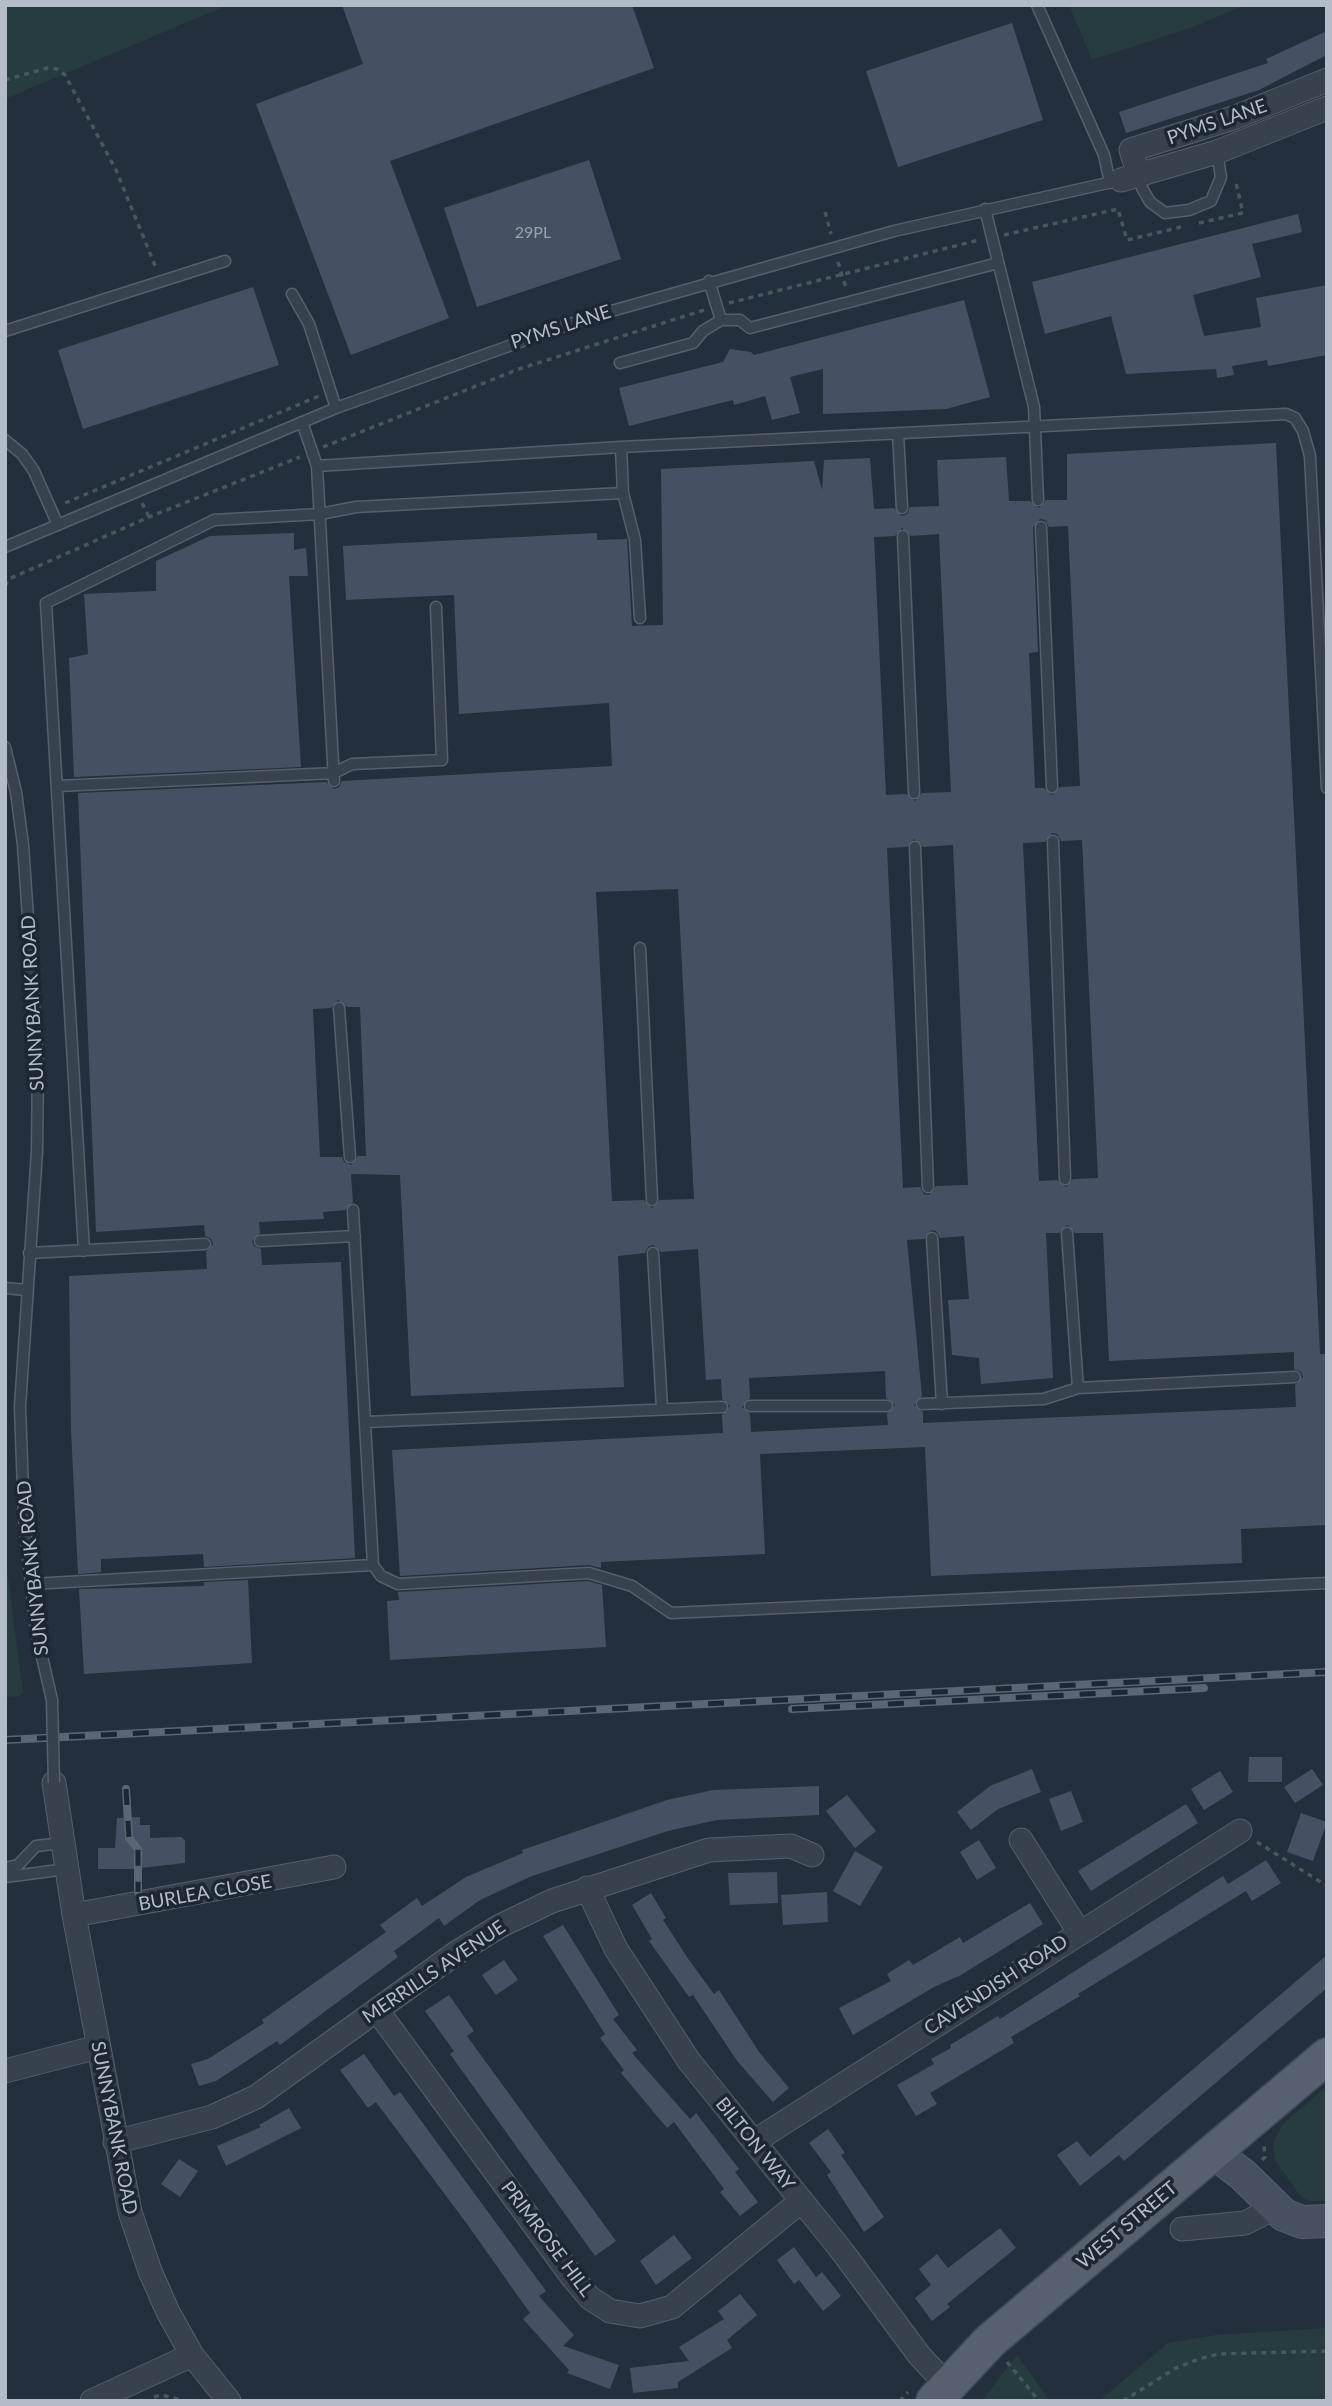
<!DOCTYPE html>
<style>
body{margin:0}
#map{position:relative;width:1332px;height:2406px;overflow:hidden;background:#242f3e;font-family:Lato,sans-serif}
canvas{display:block}
.frame{position:absolute;inset:0;border:7px solid #b4bcc9;pointer-events:none}
</style>
<div id="map">
<canvas width="1332" height="2406"></canvas>
<div class="frame"></div>
</div>
<script>
const g = document.querySelector('canvas').getContext('2d');
g.lineJoin = 'round';
function fillPath(path, color) { g.fillStyle = color; g.fill(path, 'evenodd'); }
const poly = rows => new Path2D(rows.map(r => 'M' + r).join(''));
function trace(path, color, width, dash) { g.strokeStyle = color; g.lineWidth = width; g.lineCap = dash ? 'butt' : 'round'; g.setLineDash(dash || []); g.stroke(path); }
function drawText(font, color, halo, rows, align = 'center') {
  g.font = font + ' Lato,sans-serif'; g.lineWidth = 7; g.setLineDash([]); g.textBaseline = 'middle'; g.strokeStyle = halo; g.fillStyle = color; for (const [text, x, y, turn = 0] of rows) {
    g.save(); g.translate(x, y); g.rotate((+turn || 0) * Math.PI / 180); g.textAlign = isNaN(turn) ? turn : align; if (halo) g.strokeText(text, 0, 0); g.fillText(text, 0, 0); g.restore();
  }
}
fillPath(poly([
 [5,5,228,5,5,99],
 [1069,5,1245,5,1193,27,1092,60],
 [5,1555,23,1692,20,1696,5,1697],
 [1327,2086,1327,2201,1310,2201,1301,2197,1275,2160,1273,2144,1282,2125],
 [1327,2328,1327,2401,1099,2401,1168,2343,1216,2335],
 [1017,2355,1050,2401,982,2401]
]), '#263c3f');
fillPath(poly([
 [342,5,632,5,654,68,390,161,449,318,351,355,256,104,363,64],
 [1012,23,1043,120,898,167,866,71],
 [1327,31,1327,55,1307,65,1259,90,1126,133,1119,112,1268,63,1266,59],
 [589,160,621,259,477,307,444,208],
 [1298,214,1302,232,1252,244,1261,277,1193,295,1204,336,1261,327,1256,298,1327,285,1327,355,1268,366,1267,360,1232,366,1234,375,1217,378,1216,369,1126,374,1111,316,1045,334,1032,282],
 [253,287,279,365,83,429,58,350],
 [964,300,990,397,946,409,823,414,823,369,790,377,800,413,772,420,765,396,734,405,733,400,629,426,619,388,723,362,730,349,751,352,754,355],
 [1276,443,1320,1354,1327,1354,1327,1525,1241,1529,1242,1563,931,1576,925,1447,760,1454,765,1554,601,1562,601,1568,589,1565,400,1576,392,1450,723,1433,722,1415,730,1406,722,1399,721,1379,706,1380,698,1249,661,1252,653,1245,648,1247,645,1253,618,1256,624,1387,411,1396,400,1175,351,1174,353,1202,345,1210,323,1212,324,1219,259,1222,260,1233,252,1241,254,1246,261,1249,262,1265,341,1262,355,1558,204,1567,203,1554,101,1559,101,1572,78,1574,71,1430,69,1276,207,1269,206,1252,213,1244,211,1239,205,1236,204,1225,96,1232,78,793,326,782,334,789,339,787,342,781,612,766,609,703,459,714,454,595,346,600,343,546,597,533,597,540,627,539,632,626,663,625,661,469,814,461,822,490,824,460,870,458,874,509,894,508,902,516,907,514,910,507,939,506,937,460,1006,457,1009,501,1030,501,1039,508,1046,500,1067,500,1067,454],
 [1040,519,1045,520,1049,527,1068,526,1080,786,1060,787,1052,795,1044,788,1035,788,1029,653,1038,652,1033,527],
 [902,528,911,536,939,534,951,792,922,793,915,801,906,794,886,795,874,537,895,536],
 [1052,833,1057,834,1061,841,1082,840,1098,1178,1073,1179,1066,1187,1057,1180,1039,1181,1023,843,1045,842],
 [914,839,923,847,953,845,968,1185,936,1186,929,1195,924,1194,920,1187,903,1188,887,848,907,847],
 [678,889,694,1199,660,1200,652,1208,644,1200,612,1201,596,892],
 [338,1000,347,1007,360,1007,366,1156,358,1156,351,1165,344,1162,342,1157,320,1157,313,1009,331,1008],
 [1067,1225,1075,1233,1103,1233,1109,1361,1294,1352,1294,1369,1301,1372,1303,1377,1295,1385,1296,1407,923,1423,923,1412,914,1405,922,1396,907,1240,924,1239,931,1230,936,1231,940,1238,964,1236,969,1299,948,1300,952,1355,979,1358,981,1384,1053,1378,1046,1233,1059,1233],
 [885,1371,886,1398,895,1405,887,1414,888,1425,751,1432,750,1414,742,1407,750,1398,749,1378],
 [294,533,294,550,306,548,308,576,289,576,301,767,74,777,69,658,88,654,84,594,156,591,156,561,210,536],
 [248,1580,252,1663,84,1674,79,1589,204,1586,204,1582],
 [588,1581,602,1585,606,1647,390,1660,387,1601,399,1600,398,1592],
 [1249,1757,1282,1757,1282,1782,1248,1782],
 [1032,1769,1041,1792,998,1809,971,1830,957,1812,990,1786],
 [1312,1769,1323,1785,1295,1803,1284,1787],
 [1220,1771,1233,1792,1204,1810,1191,1789],
 [819,1786,819,1815,717,1820,668,1831,532,1876,480,1900,444,1926,439,1918,394,1951,398,1957,280,2045,277,2041,216,2081,199,2086,191,2064,208,2059,264,2023,262,2020,386,1932,380,1925,417,1898,422,1906,466,1877,523,1853,522,1850,667,1800,713,1790],
 [1071,1791,1083,1822,1061,1831,1049,1799],
 [847,1795,876,1831,855,1848,826,1811],
 [1186,1804,1198,1823,1091,1891,1078,1871],
 [1301,1813,1327,1822,1313,1861,1287,1852],
 [140,1817,140,1825,150,1825,150,1838,181,1837,185,1840,185,1863,132,1869,98,1869,98,1848,115,1848,117,1818],
 [979,1840,996,1868,977,1880,960,1852],
 [855,1851,883,1867,860,1906,833,1891],
 [1266,1860,1281,1883,1252,1901,1246,1891,1078,1994,1080,1996,1011,2037,1014,2043,930,2093,937,2104,916,2116,897,2085,934,2064,931,2059,951,2048,950,2045,998,2016,1000,2019,1223,1876,1228,1884],
 [777,1872,778,1903,730,1905,728,1873],
 [827,1892,828,1922,783,1925,781,1895],
 [651,1893,666,1918,663,1920,689,1960,714,1994,719,1990,759,2052,789,2088,773,2102,738,2062,693,1995,689,1997,649,1941,652,1939,632,1905],
 [1030,1903,1043,1924,961,1975,934,1987,853,2035,839,2008,891,1981,887,1974,909,1960,913,1965,960,1937,963,1943],
 [563,1925,619,2015,613,2019,637,2050,632,2053,690,2119,696,2113,739,2169,735,2172,758,2202,740,2216,720,2192,724,2189,674,2122,667,2128,621,2073,624,2070,600,2038,605,2034,543,1936],
 [1327,1955,1327,1988,1124,2161,1119,2155,1080,2186,1057,2155,1077,2141,1090,2157],
 [504,1960,518,1980,496,1995,482,1975],
 [449,1995,474,2031,467,2036,616,2241,595,2256,450,2054,454,2051,425,2011],
 [364,2054,394,2096,400,2092,546,2291,539,2296,574,2335,563,2346,619,2365,610,2389,567,2373,569,2370,523,2319,530,2313,467,2224,376,2102,368,2108,340,2070],
 [289,2108,301,2128,226,2166,217,2146,261,2127,259,2125],
 [828,2129,845,2153,841,2155,884,2217,864,2232,827,2175,831,2172,809,2143],
 [179,2159,198,2171,180,2197,161,2184],
 [1000,2228,1016,2248,947,2304,950,2307,932,2321,915,2298,931,2285,919,2269,937,2254,948,2268],
 [674,2235,692,2258,656,2285,640,2261],
 [794,2247,816,2277,822,2272,841,2296,823,2311,799,2280,794,2284,777,2260],
 [740,2294,757,2315,727,2340,732,2348,678,2382,678,2388,633,2393,630,2368,689,2361,679,2347,724,2319,718,2311]
]), '#455162');
const lane = poly([
 [1037,5,1104,155,1110,183],
 [1139,175,1142,188,1150,202,1165,213,1189,210,1211,201,1221,177,1217,152],
 [985,209,1034,407,1038,500],
 [709,281,721,320],
 [292,294,309,324,336,408],
 [5,331,225,261],
 [620,363,693,343,703,331,721,320,740,320,750,328,998,263],
 [302,422,317,466,334,781],
 [898,433,902,508],
 [5,440,22,454,34,471,58,525],
 [621,447,623,493,635,540,640,618],
 [317,466,621,447,1286,414,1295,418,1303,431,1310,456,1327,788],
 [1041,527,1052,787],
 [903,536,914,793],
 [5,547,336,408,587,318,894,231,1121,180],
 [5,747,16,792,23,845,38,1064,37,1151,20,1407,24,1518,36,1631,52,1700],
 [58,786,334,773,352,764,442,760,436,607],
 [1053,841,1065,1179],
 [915,847,928,1187],
 [640,948,652,1200],
 [339,1008,350,1157],
 [1067,1233,1078,1388],
 [932,1238,942,1404],
 [260,1241,355,1236],
 [84,1251,46,603,214,520,320,514,356,507,623,493],
 [29,1253,205,1244],
 [653,1253,662,1408],
 [5,1288,26,1290],
 [922,1404,1044,1399,1078,1388,1295,1377],
 [750,1406,887,1406],
 [366,1422,722,1407],
 [373,1565,381,1576,398,1584,589,1573,632,1586,671,1613,1327,1583],
 [31,1584,373,1565,353,1210],
 [5,1868,18,1865,36,1846,63,1843],
 [5,1877,67,1869]
]);
const street = poly([
 [1139,175,1131,150,1233,118,1327,80],
 [1121,180,1217,152,1327,108],
 [54,1783,74,1915,130,2212,150,2271,168,2312,192,2355,229,2401],
 [1021,1840,1079,1932],
 [587,1888,616,1949,689,2061,842,2251,919,2355,946,2384],
 [74,1915,334,1867],
 [377,2010,573,2278,590,2298,610,2311,640,2316,672,2307,801,2201],
 [5,2071,98,2047],
 [755,2141,1240,1831],
 [115,2142,212,2117,256,2097,456,1953,500,1926,552,1901,709,1850,791,1846,812,1855],
 [1182,2229,1245,2223,1276,2207],
 [92,2401,192,2355]
]);
const secondary = poly([
 [1213,2152,1243,2175,1284,2215,1302,2222,1327,2221]
]);
const primary = poly([
 [934,2401,990,2341,1327,2056]
]);
trace(lane, '#565f6c', 13);
trace(street, '#565f6c', 25);
trace(secondary, '#565f6c', 34);
trace(primary, '#414a57', 38);
trace(poly([
 [5,80,47,68,57,69,65,75,116,170,156,268],
 [825,212,831,234],
 [1199,223,1243,213,1235,179],
 [1004,235,1118,209,1127,240,1181,227],
 [838,262,846,288],
 [729,303,979,240],
 [323,447,519,369,704,310],
 [65,503,319,396],
 [142,503,149,517],
 [5,586,9,579,149,517,300,457],
 [1257,1842,1327,1886],
 [1262,2160,1265,2157,1264,2144],
 [1007,2362,1039,2401],
 [154,2397,161,2395,186,2401],
 [900,2401,908,2392],
 [1123,2401,1176,2368,1199,2359,1219,2354,1327,2351]
]), '#44595c', 3.5, [5, 5]);
trace(lane, '#38414e', 10);
trace(street, '#38414e', 23);
trace(secondary, '#465061', 32);
trace(primary, '#56606e', 35);
const rail = poly([
 [792,1709,1204,1688],
 [5,1740,1327,1672],
 [126,1789,129,1838,138,1849,138,1892]
]);
trace(rail, '#5a6575', 8);
trace(rail, '#1d2633', 5, [16]);
const laneBridge = poly([
 [52,1700,54,1783]
]);
trace(laneBridge, '#565f6c', 13, []);
trace(laneBridge, '#38414e', 10);
drawText('16px', '#98a1af', null, [
 ["29PL",533,233]
]);
drawText('19px', '#b4bcc9', '#1d2633', [
 ["PYMS LANE",1217,122,-19],
 ["PYMS LANE",561,327,-18],
 ["SUNNYBANK ROAD",33,1003,-93],
 ["SUNNYBANK ROAD",33,1568,-96],
 ["BURLEA CLOSE",205,1893,-10],
 ["MERRILLS AVENUE",434,1972,-34],
 ["CAVENDISH ROAD",996,1985,-33],
 ["SUNNYBANK ROAD",114,2128,79],
 ["BILTON WAY",755,2144,51],
 ["WEST STREET",1127,2225,-40],
 ["PRIMROSE HILL",547,2239,53]
]);
</script>
